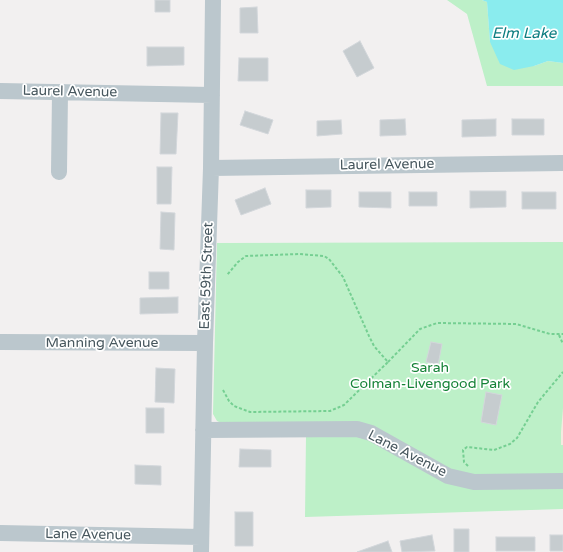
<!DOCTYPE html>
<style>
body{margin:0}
canvas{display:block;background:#f2f0f0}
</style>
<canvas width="563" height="552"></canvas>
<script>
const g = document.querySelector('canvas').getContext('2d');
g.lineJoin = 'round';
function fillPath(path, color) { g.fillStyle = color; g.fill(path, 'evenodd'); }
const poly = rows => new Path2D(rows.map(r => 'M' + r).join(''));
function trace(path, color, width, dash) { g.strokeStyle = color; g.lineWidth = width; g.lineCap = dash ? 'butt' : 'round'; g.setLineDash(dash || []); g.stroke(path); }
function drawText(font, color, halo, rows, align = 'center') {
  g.font = font + ' "Varela Round",sans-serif'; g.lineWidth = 3.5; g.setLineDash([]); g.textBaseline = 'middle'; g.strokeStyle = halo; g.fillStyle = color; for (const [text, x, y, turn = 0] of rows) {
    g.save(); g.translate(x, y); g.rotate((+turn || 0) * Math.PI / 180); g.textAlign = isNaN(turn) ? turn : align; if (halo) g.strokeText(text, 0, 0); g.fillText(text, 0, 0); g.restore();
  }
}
fillPath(poly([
 [447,0,482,0,487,2,490,42,534,66,548,61,563,63,563,86,487,86,467,14],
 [563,242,563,509,305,517,306,435,224,424,217,421,213,414,217,243]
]), '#bdf0c8');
fillPath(poly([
 [563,408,563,445,561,445,561,432]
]), '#f3eae0');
fillPath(poly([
 [482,0,563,0,563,63,548,61,534,66,514,70,500,64,490,42,487,2]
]), '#8aecee');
const building = poly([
 [155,0,170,0,170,12,155,12,155,0],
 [257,7,258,33,240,33,240,8,257,7],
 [360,41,374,68,357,77,343,51,360,41],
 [147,47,184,47,184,65,147,66,147,47],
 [239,58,268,58,268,81,238,81,239,58],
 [245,111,273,120,268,134,240,125,245,111],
 [161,113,178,113,176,154,160,154,161,113],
 [405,119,406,135,380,136,380,120,405,119],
 [496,119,496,136,462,137,462,120,496,119],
 [512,119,544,119,544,135,512,135,512,119],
 [341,120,342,134,317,136,317,121,341,120],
 [157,167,172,167,171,204,157,204,157,167],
 [265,188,271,204,241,215,235,200,265,188],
 [306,190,331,190,331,207,306,208,306,190],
 [470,191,506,191,506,207,470,208,470,191],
 [359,192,391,192,391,208,359,207,359,192],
 [409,192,437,192,437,206,409,206,409,192],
 [522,192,556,192,556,209,522,209,522,192],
 [161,212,175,213,174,250,160,249,161,212],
 [149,272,169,272,169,289,149,289,149,272],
 [178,297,178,313,140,314,140,298,178,297],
 [431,342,442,344,438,365,426,362,431,342],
 [156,368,175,369,174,403,155,402,156,368],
 [486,392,502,395,496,425,481,422,486,392],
 [146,408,164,408,164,433,146,433,146,408],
 [240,449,271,450,271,467,239,467,240,449],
 [135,465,161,466,161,485,135,484,135,465],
 [235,512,253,512,253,546,235,546,235,512],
 [454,529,469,529,469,552,454,552,454,529],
 [432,535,435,551,402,552,400,541,432,535],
 [550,535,563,535,563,551,550,551,550,535],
 [496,537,535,537,535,551,496,551,496,537],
 [388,541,392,552,357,552,388,541]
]);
fillPath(building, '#c6cccf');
trace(building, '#d3d7db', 1);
trace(poly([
 [559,335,563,344],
 [388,362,420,329,437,323,516,324,550,334,563,334],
 [223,390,229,401,234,406,250,412,330,411,344,405,388,362,374,346,369,336,343,277,329,259,324,256,299,254,246,256,238,262,227,275],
 [468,466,464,462,463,450,467,447,494,450,510,444,517,438,538,402,563,372]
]), '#75cf92', 2, [3, 2]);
trace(poly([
 [0,91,212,95],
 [211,168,563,163],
 [59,172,60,92],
 [0,342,205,343],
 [203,430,357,429,371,433,448,476,474,482,563,481],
 [0,533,201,537],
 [201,552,205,343,211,168,213,0]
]), '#bbc7cd', 16);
drawText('14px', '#47575e', '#fff', [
 ["Laurel Avenue",70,92,1],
 ["Laurel Avenue",387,165,-1],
 ["East 59th Street",207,276,-88],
 ["Manning Avenue",102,343],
 ["Lane Avenue",407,454,27],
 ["Lane Avenue",88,535,1]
]);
drawText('14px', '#158237', '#fff', [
 ["Sarah",430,368],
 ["Colman-Livengood Park",430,384]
]);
drawText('italic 15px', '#0b7d80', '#fff', [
 ["Elm Lake",524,34]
]);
</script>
